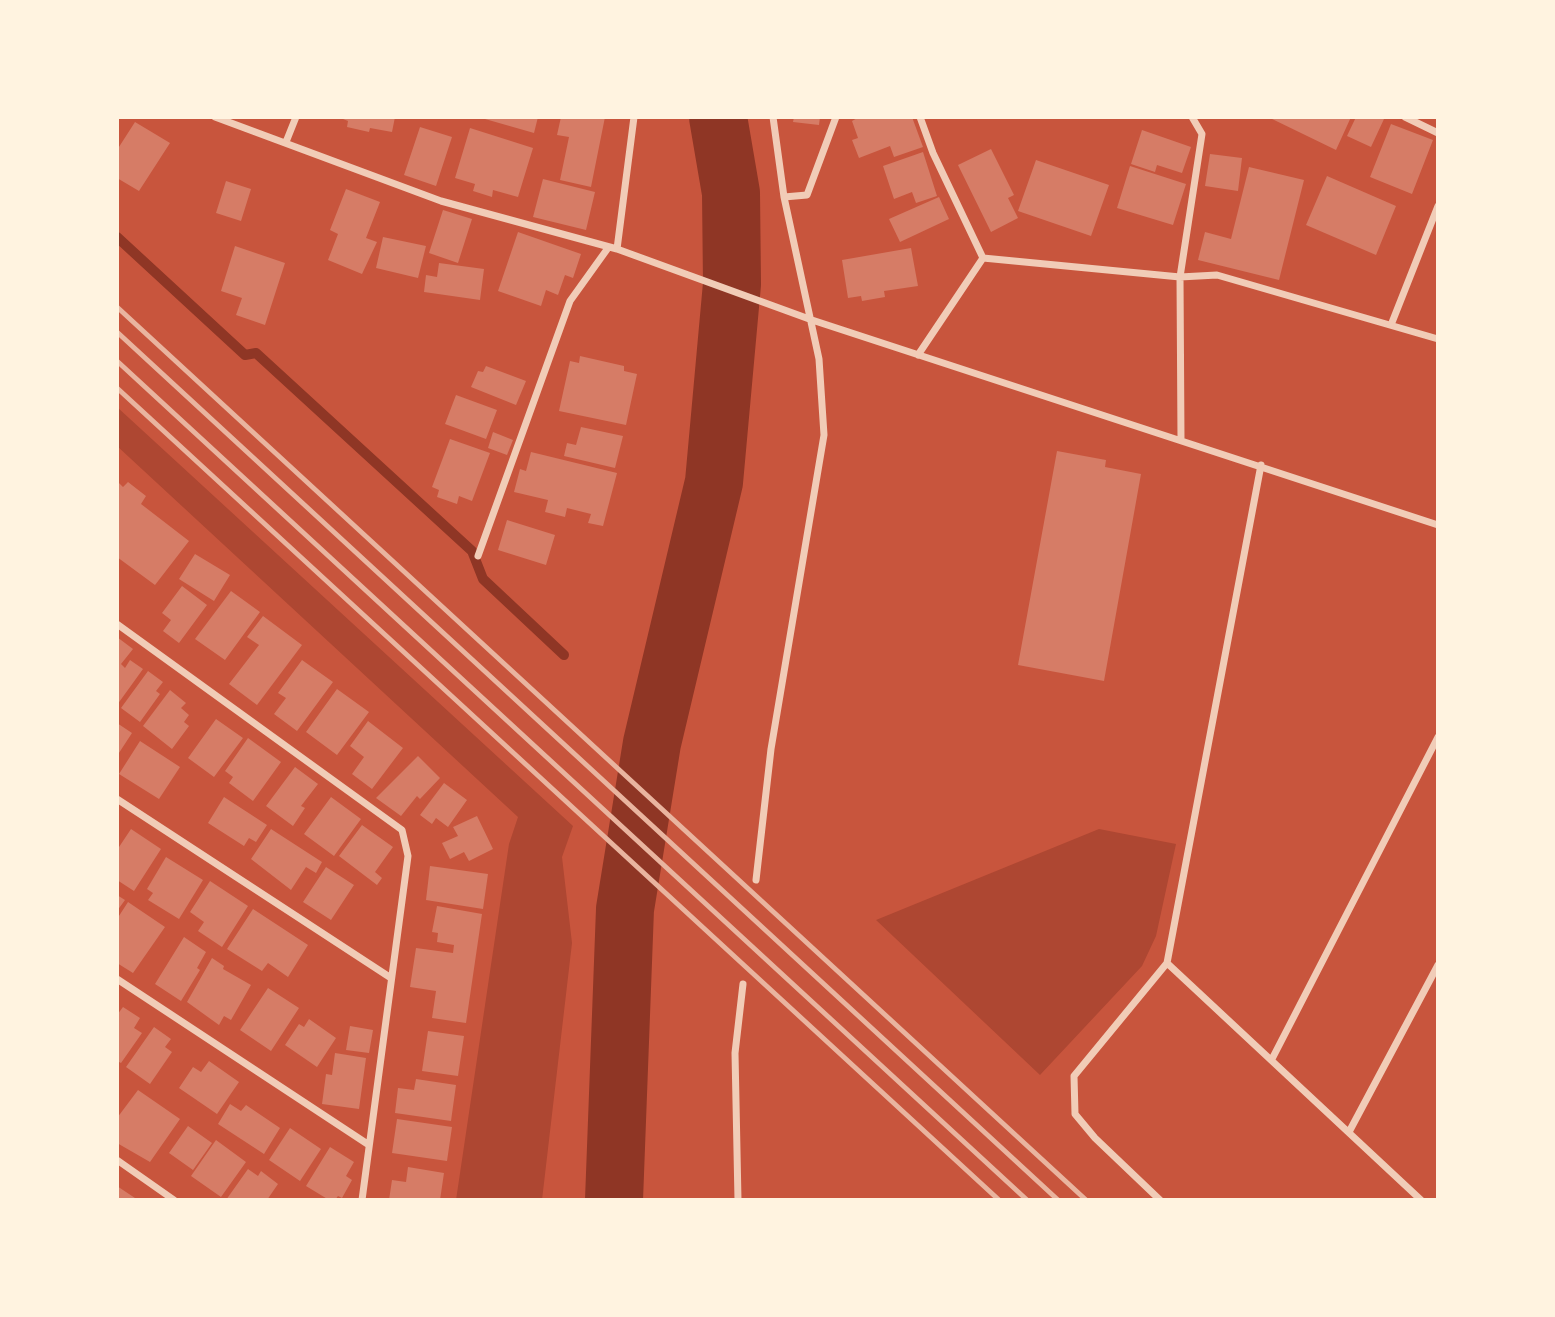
<!DOCTYPE html>
<style>
body{margin:0}
#map{position:relative;width:1555px;height:1317px;overflow:hidden;background:#c8553d;font-family:"Roboto Condensed",sans-serif}
canvas{display:block}
.frame{position:absolute;inset:0;border:119px solid #fff3e0;pointer-events:none}
</style>
<div id="map">
<canvas width="1555" height="1317"></canvas>
<div class="frame"></div>
</div>
<script>
const g = document.querySelector('canvas').getContext('2d');
g.lineJoin = 'round';
function fillPath(path, color) { g.fillStyle = color; g.fill(path, 'evenodd'); }
const poly = rows => new Path2D(rows.map(r => 'M' + r).join(''));
function trace(path, color, width, dash) { g.strokeStyle = color; g.lineWidth = width; g.lineCap = dash ? 'butt' : 'round'; g.setLineDash(dash || []); g.stroke(path); }
fillPath(poly([
 [117,407,573,826,562,857,572,943,542,1200,456,1200,509,844,518,817,117,446],
 [1099,829,1176,844,1156,936,1142,966,1040,1075,876,920]
]), '#ae4732');
trace(poly([
 [117,237,245,355,256,353,472,551,483,579,564,655]
]), '#8f3625', 10);
trace(poly([
 [614,1200,625,909,652,743,714,482,732,284,731,193,718,117]
]), '#8f3625', 58);
fillPath(poly([
 [338,117,395,117,392,132,370,128,369,132,347,127,348,121],
 [478,117,538,117,534,133],
 [561,117,605,117,591,187,560,180,569,137,557,135],
 [794,117,820,117,819,125,793,122],
 [859,117,912,117,923,147,894,157,890,146,859,158,852,140,858,138,852,121],
 [1268,117,1351,117,1336,150],
 [1356,117,1384,119,1371,147,1347,136],
 [135,122,170,143,139,191,117,178,117,150],
 [1391,124,1433,140,1412,194,1370,177],
 [420,127,452,137,436,186,404,175],
 [470,128,533,148,518,197,493,190,492,197,473,191,475,184,455,178],
 [1142,130,1191,147,1182,173,1157,165,1155,172,1131,164],
 [991,149,1014,195,1008,198,1018,218,991,232,958,165],
 [923,152,937,196,916,203,912,192,894,199,883,166],
 [1210,154,1242,158,1238,191,1205,186],
 [1036,160,1109,185,1091,236,1018,211],
 [1130,166,1186,184,1173,225,1117,208],
 [1249,167,1304,180,1279,280,1198,260,1205,232,1231,239],
 [1327,176,1396,206,1376,255,1306,225],
 [543,179,595,192,586,230,533,217],
 [226,181,251,189,241,221,216,213],
 [346,189,380,202,366,238,377,242,362,274,328,260,338,234,330,230],
 [939,197,949,219,900,242,889,219],
 [443,210,472,219,458,263,429,253],
 [518,232,581,254,573,278,565,275,558,295,546,290,541,306,498,291],
 [383,237,426,246,418,278,376,268],
 [235,246,285,263,265,325,236,315,242,298,221,291],
 [911,248,918,286,884,291,885,297,862,301,861,296,848,298,842,260],
 [439,263,484,269,480,300,424,292,426,275,437,277],
 [580,356,624,366,624,371,637,374,626,425,559,411,570,361,579,363],
 [486,366,526,381,516,405,471,387,478,371,483,372],
 [456,395,497,410,486,439,445,424],
 [581,427,623,436,615,468,564,456,567,443,576,445],
 [493,432,513,440,507,455,488,448],
 [450,439,490,453,472,501,459,496,457,504,437,497,439,490,432,487],
 [1057,451,1106,460,1105,467,1141,474,1104,681,1018,665],
 [531,452,617,473,603,526,588,523,591,514,567,508,565,517,545,512,548,500,514,492,520,469,526,471],
 [117,481,123,487,128,482,146,496,141,504,189,541,155,585,117,557],
 [507,520,555,535,546,565,498,550],
 [195,554,230,575,214,601,179,579],
 [182,586,207,605,179,643,163,631,171,620,162,613],
 [231,591,260,612,225,660,195,639],
 [263,616,302,645,257,705,229,684,259,645,247,637],
 [117,637,133,649,121,664,125,668,130,660,143,669,117,705],
 [302,660,333,682,297,731,274,714,286,698,278,693],
 [148,671,163,682,156,691,160,694,140,722,121,708],
 [337,689,369,712,337,755,306,732],
 [170,690,186,703,181,708,189,715,184,722,189,726,172,749,143,726],
 [216,719,243,738,214,777,188,758],
 [368,721,403,748,372,789,352,774,364,757,350,746],
 [117,723,132,733,117,756],
 [248,738,281,762,253,801,229,783,233,777,225,771],
 [140,741,180,767,159,799,119,774],
 [418,756,440,778,420,799,417,796,401,816,376,798],
 [295,767,318,784,301,806,305,808,293,826,266,806],
 [444,783,467,800,448,827,436,818,432,824,420,815],
 [224,797,267,825,256,842,249,838,244,846,208,823],
 [331,797,361,819,334,856,304,834],
 [477,816,493,849,469,861,464,852,450,859,442,843,458,836,453,827],
 [362,825,393,847,375,872,382,878,377,885,339,856],
 [131,829,161,849,134,891,117,880,117,850],
 [271,829,322,862,316,873,306,867,291,890,251,859],
 [166,857,203,880,179,919,148,900,153,893,147,889],
 [430,866,488,874,483,909,426,900],
 [326,867,354,885,331,920,303,902],
 [210,881,248,906,222,947,198,931,204,922,190,912],
 [117,895,125,900,117,911],
 [128,902,165,927,133,973,117,963,117,919],
 [437,906,482,914,466,1023,432,1018,436,991,410,987,416,948,453,953,454,945,437,942,438,933,432,932],
 [253,909,308,945,288,977,268,963,262,971,227,949],
 [184,937,206,952,197,968,200,970,181,1001,155,984],
 [212,958,224,966,223,969,251,985,231,1020,224,1016,219,1025,187,1002],
 [268,988,299,1008,271,1051,240,1030],
 [123,1007,140,1018,134,1028,142,1033,121,1063,117,1061,117,1015],
 [309,1019,336,1038,317,1067,285,1045,299,1024,304,1027],
 [350,1026,373,1030,369,1053,346,1050],
 [154,1027,171,1039,165,1047,172,1052,150,1084,126,1067],
 [428,1031,464,1036,458,1076,422,1071],
 [335,1053,366,1058,359,1109,322,1104,326,1074,332,1075],
 [209,1061,239,1082,217,1114,179,1088,193,1067,201,1072],
 [416,1079,456,1085,451,1121,395,1113,398,1088,414,1090],
 [138,1090,180,1119,150,1162,117,1143,117,1118],
 [230,1104,241,1111,246,1105,280,1128,264,1154,218,1124],
 [397,1119,452,1127,447,1161,392,1153],
 [188,1126,212,1143,193,1170,169,1153],
 [290,1128,321,1149,300,1181,269,1160],
 [216,1140,246,1162,221,1197,191,1176],
 [330,1147,354,1162,346,1176,352,1180,342,1198,338,1196,335,1200,329,1200,306,1186],
 [408,1167,444,1173,440,1200,389,1200,392,1180,406,1182],
 [248,1169,258,1176,261,1171,278,1184,267,1200,226,1200],
 [117,1186,138,1200,117,1200]
]), '#d67c66');
trace(poly([
 [215,117,441,201,617,249,812,320,1438,525],
 [920,117,933,153,983,258],
 [1405,117,1438,133],
 [286,142,296,117],
 [784,197,807,195,836,117],
 [617,249,634,117],
 [983,258,1180,277,1217,275,1438,339],
 [1391,325,1438,206],
 [918,355,983,258],
 [1181,440,1180,277,1202,134,1192,117],
 [478,556,570,301,608,248],
 [117,624,402,830,408,856,362,1200],
 [117,799,391,978],
 [756,880,771,749,824,435,819,359,784,197,773,117],
 [1167,963,1421,1200],
 [117,979,369,1145],
 [1272,1059,1438,737],
 [1349,1132,1438,965],
 [117,1160,174,1200],
 [738,1200,735,1053,743,984],
 [1160,1200,1095,1138,1075,1114,1074,1076,1167,963,1261,465]
]), '#f1ccb7', 7);
trace(poly([
 [117,307,1086,1200],
 [117,332,1058,1200],
 [117,361,1027,1200],
 [117,388,999,1200]
]), '#e9b49f', 5);
</script>
